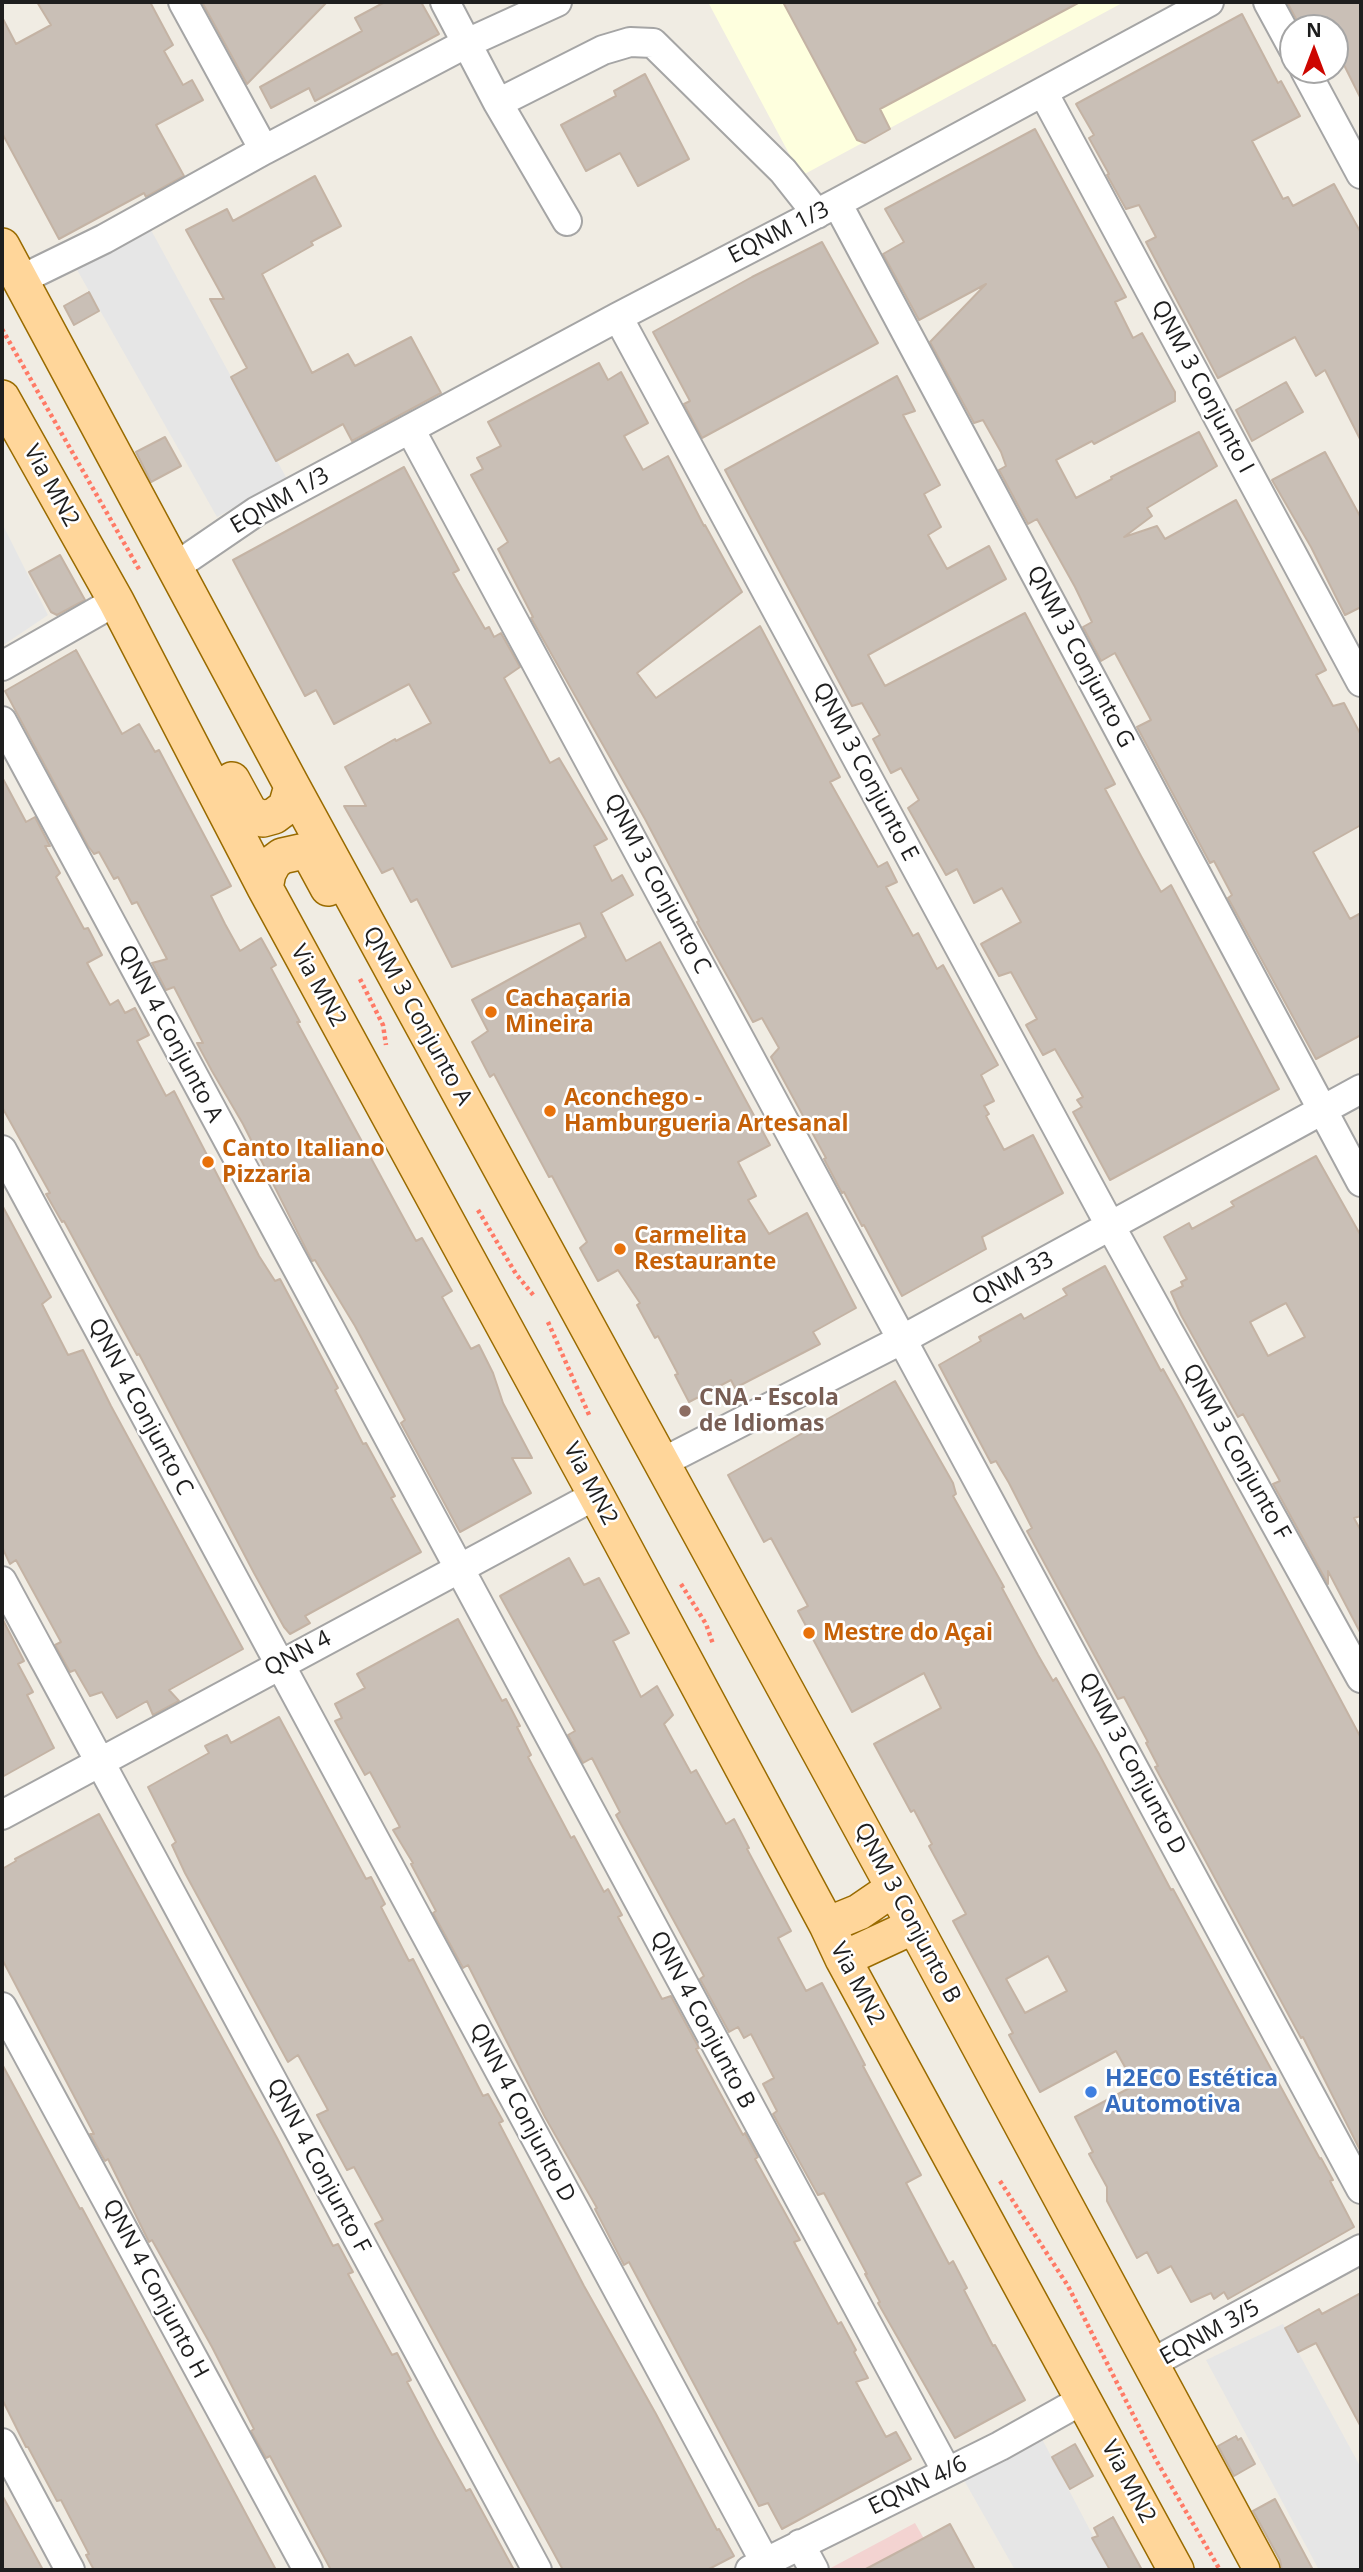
<!DOCTYPE html>
<meta charset="utf-8">
<style>
body{margin:0}
#map{position:relative;width:1363px;height:2572px;overflow:hidden;background:#f0ece3;font-family:"Open Sans",sans-serif}
canvas{display:block}
.frame{position:absolute;inset:0;border:4px solid #1e1e1e;pointer-events:none}
.north{position:absolute;left:1279px;top:14px;width:70px;height:70px;box-sizing:border-box;background:#fff;border:2px solid #a5a5a5;border-radius:50%;rotate:0deg;font-size:19px;font-weight:700;line-height:28px;text-align:center;color:#1e1e1e}
.north::after{content:'';display:block;margin:auto;width:24px;height:32px;background:#cd0600;clip-path:polygon(50% 0,100% 100%,50% 72%,0 100%)}
</style>
<div id="map">
<canvas width="1363" height="2572"></canvas>
<div class="frame"></div>
<div class="north">N</div>
</div>
<script>
const g = document.querySelector('canvas').getContext('2d');
g.lineJoin = 'round';
function fillPath(path, color) { g.fillStyle = color; g.fill(path, 'evenodd'); }
const poly = rows => new Path2D(rows.map(r => 'M' + r).join(''));
function trace(path, color, width, dash) { g.strokeStyle = color; g.lineWidth = width; g.lineCap = dash ? 'butt' : 'round'; g.setLineDash(dash || []); g.stroke(path); }
function drawText(font, color, halo, rows, align = 'center') {
  g.font = font + ' "Open Sans",sans-serif'; g.lineWidth = 5; g.setLineDash([]); g.textBaseline = 'middle'; g.strokeStyle = halo; g.fillStyle = color; for (const [text, x, y, turn = 0] of rows) {
    g.save(); g.translate(x, y); g.rotate((+turn || 0) * Math.PI / 180); g.textAlign = isNaN(turn) ? turn : align; if (halo) g.strokeText(text, 0, 0); g.fillText(text, 0, 0); g.restore();
  }
}
fillPath(poly([
 [915,2523,942,2570,827,2570]
]), '#f3d3d1');
fillPath(poly([
 [708,2,1124,2,801,176]
]), '#feffde');
fillPath(poly([
 [151,230,287,479,217,517,76,268],
 [2,523,48,615,2,646],
 [1283,2324,1361,2468,1361,2570,1319,2570,1206,2360],
 [1041,2437,1111,2570,1015,2570,961,2475]
]), '#e6e6e6');
const building = poly([
 [37,2,150,2,173,45,164,51,183,85,192,80,203,100,156,125,184,176,146,197,144,193,59,239,2,133,2,17,16,44,51,25,37,2],
 [202,2,327,2,247,84,202,2],
 [385,2,421,2,439,34,315,101,309,88,271,108,260,87,362,31,355,18,385,2],
 [783,2,1080,2,880,109,890,129,865,143,857,140,783,2],
 [1287,2,1361,2,1361,99,1344,65,1335,70,1335,28,1301,28,1287,2],
 [1242,14,1278,83,1281,81,1300,116,1252,141,1283,199,1288,197,1293,206,1334,184,1361,233,1361,441,1325,370,1316,376,1295,337,1218,378,1146,242,1156,237,1139,205,1126,209,1107,175,1109,174,1089,138,1094,135,1076,104,1242,14],
 [645,74,689,159,638,186,620,153,586,171,561,125,616,96,614,91,645,74],
 [1035,129,1126,297,1115,302,1133,338,1142,333,1175,392,1175,401,1094,444,1092,441,1056,460,1076,498,1112,479,1111,477,1199,432,1217,466,1147,508,1152,516,1124,537,1157,526,1165,539,1236,500,1326,670,1316,675,1333,706,1344,703,1361,735,1361,825,1313,852,1350,919,1361,913,1361,1035,1316,1059,1228,898,1232,895,1214,861,1210,863,1137,727,1151,720,1115,653,1101,661,1083,627,1092,622,1075,587,1037,519,1028,524,999,470,1006,466,1001,452,983,420,974,423,930,342,986,284,919,320,883,254,904,242,885,209,1035,129],
 [315,176,341,226,311,242,313,245,262,274,312,373,348,354,355,366,411,337,441,393,352,441,343,424,276,461,231,377,247,368,210,299,224,299,186,230,227,209,233,221,315,176],
 [822,242,878,343,702,438,684,404,690,401,653,332,752,277,822,242],
 [89,292,99,311,74,325,64,306,89,292],
 [599,363,608,380,621,372,648,423,624,436,643,470,668,456,704,526,705,525,742,592,637,673,656,698,760,626,840,777,830,782,878,867,887,862,897,882,886,887,913,936,918,933,937,969,943,965,998,1065,981,1075,994,1101,984,1106,989,1114,986,1116,1004,1150,1033,1135,1063,1193,982,1237,986,1249,902,1296,864,1225,862,1226,844,1192,842,1193,824,1159,826,1158,771,1057,779,1048,762,1018,753,1022,697,922,699,921,645,819,531,618,533,617,498,549,508,542,471,475,483,469,477,458,501,446,488,422,599,363],
 [897,376,915,411,903,415,940,485,924,494,941,527,928,535,947,569,989,546,1006,579,868,655,885,686,1025,613,1115,784,1105,789,1141,856,1161,892,1171,885,1279,1089,1110,1180,1073,1112,1082,1107,1077,1100,1083,1097,1055,1049,1043,1055,1026,1025,1037,1019,1011,972,999,976,981,944,1021,922,1002,888,974,903,957,869,946,875,908,808,919,800,901,768,891,773,873,739,880,735,862,703,852,706,725,470,897,376],
 [1286,382,1303,412,1252,441,1236,410,1286,382],
 [165,437,181,466,151,482,136,452,165,437],
 [1325,452,1361,518,1361,607,1345,615,1311,547,1272,480,1325,452],
 [404,467,459,570,453,573,485,629,489,627,494,637,501,633,520,667,504,678,550,763,559,758,607,839,594,846,612,881,622,875,633,895,601,913,626,961,660,942,770,1145,738,1162,756,1196,748,1200,769,1234,807,1213,856,1308,813,1332,820,1344,735,1388,731,1380,689,1402,675,1375,678,1374,658,1336,655,1338,637,1305,640,1303,618,1270,598,1281,580,1248,587,1242,552,1176,549,1177,494,1074,490,1077,472,1042,488,1031,472,1000,586,937,580,923,452,967,417,899,411,902,393,868,382,873,344,806,366,806,345,767,395,739,396,741,431,723,409,684,334,724,316,690,305,696,233,560,404,467],
 [60,555,85,600,57,615,51,612,29,572,60,555],
 [76,650,122,734,139,724,155,752,159,750,231,886,211,896,225,924,240,951,261,938,276,965,271,968,300,1022,297,1022,416,1241,422,1238,452,1291,442,1297,471,1349,479,1345,493,1373,503,1403,532,1458,512,1458,531,1493,460,1532,401,1423,405,1420,355,1326,315,1260,312,1261,243,1124,212,1071,197,1043,203,1043,174,987,166,990,152,963,167,959,137,902,132,904,118,877,114,879,99,852,94,854,88,846,5,691,76,650],
 [2,777,26,822,35,817,50,846,45,846,60,873,56,877,84,929,88,928,102,955,87,963,110,1005,118,1000,125,1013,135,1008,149,1035,137,1041,166,1096,174,1091,259,1256,275,1281,280,1279,338,1388,335,1390,363,1444,366,1443,395,1496,391,1498,421,1552,305,1616,310,1623,290,1634,284,1627,254,1573,139,1354,137,1355,64,1221,62,1222,46,1194,50,1193,2,1107,2,777],
 [1316,1156,1361,1236,1361,1516,1354,1518,1361,1531,1361,1634,1328,1571,1328,1584,1273,1484,1280,1481,1243,1414,1238,1417,1181,1315,1171,1292,1183,1286,1181,1282,1187,1279,1164,1237,1189,1223,1192,1229,1234,1206,1231,1202,1316,1156],
 [1286,1303,1305,1337,1268,1356,1250,1322,1286,1303],
 [2,1205,51,1297,42,1304,68,1355,83,1350,111,1406,243,1649,169,1690,179,1701,153,1715,147,1701,117,1718,102,1692,90,1696,75,1670,70,1672,55,1645,61,1642,16,1560,10,1564,2,1547,2,1205],
 [1105,1266,1161,1371,1163,1369,1182,1403,1361,1738,1361,2152,1303,2037,1301,2038,1155,1767,1158,1766,1146,1743,1148,1742,1124,1697,1118,1699,1027,1531,1032,1528,1009,1483,996,1461,991,1463,939,1365,981,1341,979,1337,1021,1314,1024,1319,1067,1295,1063,1289,1105,1266],
 [895,1381,953,1483,956,1494,953,1496,1004,1587,1002,1588,1038,1655,1053,1681,1056,1678,1099,1754,1171,1890,1173,1889,1320,2159,1321,2158,1333,2180,1330,2181,1354,2227,1228,2299,1224,2292,1214,2299,1211,2293,1191,2302,1171,2266,1158,2273,1147,2252,1137,2258,1107,2201,1107,2187,1089,2154,1093,2152,1075,2117,1135,2085,1116,2051,1040,2092,1009,2035,1013,2033,953,1921,966,1914,929,1846,932,1844,914,1810,911,1812,874,1744,941,1708,924,1673,852,1712,798,1611,808,1606,771,1538,764,1542,728,1475,895,1381],
 [1048,1956,1067,1991,1025,2013,1006,1979,1048,1956],
 [569,1558,584,1585,599,1578,629,1633,613,1641,641,1697,657,1686,673,1715,664,1724,691,1773,696,1770,726,1824,734,1819,749,1848,747,1849,791,1931,778,1938,806,1991,822,1983,865,2065,863,2066,921,2175,906,2183,949,2264,953,2261,967,2288,964,2290,993,2346,995,2345,1025,2400,955,2438,878,2303,880,2302,865,2274,867,2274,824,2193,818,2195,773,2114,777,2111,763,2084,774,2078,751,2034,744,2038,738,2027,729,2032,700,1979,704,1976,616,1815,620,1812,592,1758,583,1763,568,1735,575,1731,500,1596,569,1558],
 [2,1618,24,1661,18,1664,33,1692,27,1695,54,1748,2,1777,2,1618],
 [458,1619,502,1701,506,1699,520,1726,517,1727,531,1755,528,1757,571,1838,574,1836,604,1892,608,1889,622,1915,618,1917,662,1999,671,1996,699,2048,696,2049,743,2135,745,2133,758,2157,755,2159,800,2240,794,2242,838,2324,841,2322,856,2350,854,2352,868,2378,856,2382,886,2437,896,2432,911,2459,782,2529,768,2503,759,2506,629,2262,624,2265,595,2209,597,2208,545,2117,468,1965,463,1968,433,1913,436,1911,411,1864,413,1863,393,1830,400,1827,370,1772,365,1775,335,1721,342,1718,335,1704,365,1688,357,1674,458,1619],
 [279,1717,366,1879,371,1877,385,1904,381,1907,409,1961,413,1959,483,2096,488,2094,503,2121,499,2123,584,2286,656,2414,717,2530,719,2529,734,2556,707,2570,563,2570,375,2224,383,2220,354,2167,347,2170,317,2115,328,2110,298,2055,288,2062,185,1873,172,1845,176,1842,148,1787,209,1753,205,1746,227,1735,231,1743,279,1717],
 [99,1814,277,2138,333,2246,338,2244,353,2272,348,2274,392,2355,397,2353,411,2380,407,2382,436,2437,466,2491,470,2489,514,2570,331,2570,270,2456,266,2458,251,2431,254,2429,212,2347,152,2240,149,2242,108,2159,105,2161,90,2134,94,2134,2,1959,2,1869,16,1861,15,1859,99,1814],
 [2,2064,80,2209,82,2208,111,2262,276,2570,94,2570,86,2555,89,2554,61,2500,57,2501,28,2447,26,2447,2,2399,2,2064],
 [1361,2293,1361,2427,1316,2343,1298,2352,1285,2328,1319,2309,1322,2314,1361,2293],
 [1236,2436,1238,2440,1241,2438,1255,2464,1234,2476,1218,2446,1236,2436],
 [1075,2444,1093,2476,1070,2489,1052,2457,1075,2444],
 [2,2495,43,2570,2,2570,2,2495],
 [1275,2499,1313,2570,1282,2570,1280,2560,1253,2511,1275,2499],
 [1113,2517,1142,2570,1110,2570,1092,2538,1098,2536,1094,2528,1113,2517],
 [950,2524,975,2570,864,2570,915,2543,950,2524]
]);
fillPath(building, '#c9bfb6');
trace(building, '#c4b3a4', 2);
const minor = poly([
 [183,2,264,150],
 [445,2,498,103,603,50,630,42,653,43,783,171,817,214],
 [1268,2,1293,48],
 [1305,70,1361,174],
 [1043,92,1361,682],
 [498,103,567,221],
 [837,203,1361,1182],
 [20,280,104,239,264,150,467,43,557,2],
 [618,317,1111,1227,1361,1678],
 [410,429,1361,2189],
 [175,567,257,511,618,317,837,203,1209,2],
 [2,666,116,601],
 [2,721,947,2472],
 [2,1150,765,2562],
 [661,1463,903,1339,1361,1089],
 [2,1581,537,2570],
 [2,1815,596,1495],
 [2,2007,308,2570],
 [1152,2363,1361,2249],
 [2,2443,70,2570],
 [800,2544,814,2570],
 [750,2570,1000,2446,1084,2399]
]);
const major = poly([
 [2,246,292,786,894,1888,1262,2570],
 [2,398,116,601,265,888,596,1495,827,1925,843,1959,1176,2570],
 [232,780,250,813,263,819,274,816,286,807,292,786],
 [265,888,268,873,274,862,282,856,300,852,309,853,328,888],
 [827,1925,859,1912,894,1888],
 [843,1959,914,1926]
]);
trace(minor, '#a5a5a5', 32);
trace(major, '#996b00', 38);
trace(poly([
 [2,329,140,571],
 [360,979,383,1025,386,1045],
 [478,1210,516,1274,534,1296],
 [548,1322,590,1417],
 [681,1584,706,1624,713,1644],
 [1000,2181,1068,2286,1156,2460,1220,2570]
]), '#ff7a66', 4.5, [3.5, 3.5]);
trace(minor, '#fff', 28);
trace(major, '#ffd69a', 35);
for (const [x, y, r, color] of [
 [491,1012,7,"#e8710a"],
 [550,1111,7,"#e8710a"],
 [208,1162,7,"#e8710a"],
 [620,1249,7,"#e8710a"],
 [685,1411,7,"#8d6e63"],
 [809,1633,7,"#e8710a"],
 [1091,2092,7,"#3f7fe0"]
]) { const dot = new Path2D(); dot.arc(x, y, r, 0, 2 * Math.PI); g.fillStyle = color; g.fill(dot); trace(dot, '#fff', 2.5); }
drawText('23px', '#1e1e1e', '#fff', [
 ["EQNM 1/3",779,233,-27],
 ["QNM 3 Conjunto I",1202,387,62],
 ["Via MN2",51,486,61],
 ["EQNM 1/3",280,501,-30],
 ["QNM 3 Conjunto G",1080,657,62],
 ["QNM 3 Conjunto E",865,772,62],
 ["QNM 3 Conjunto C",657,884,62],
 ["Via MN2",318,986,61],
 ["QNM 3 Conjunto A",417,1016,61],
 ["QNN 4 Conjunto A",170,1034,62],
 ["QNM 33",1013,1279,-28],
 ["QNN 4 Conjunto C",140,1407,62],
 ["QNM 3 Conjunto F",1236,1452,61],
 ["Via MN2",590,1484,62],
 ["QNN 4",298,1654,-28],
 ["QNM 3 Conjunto D",1132,1764,62],
 ["QNM 3 Conjunto B",907,1913,62],
 ["Via MN2",857,1984,62],
 ["QNN 4 Conjunto B",702,2020,62],
 ["QNN 4 Conjunto D",522,2113,62],
 ["QNN 4 Conjunto F",318,2166,62],
 ["QNN 4 Conjunto H",155,2289,62],
 ["EQNM 3/5",1210,2333,-29],
 ["Via MN2",1128,2482,62],
 ["EQNN 4/6",918,2486,-26]
]);
drawText('bold 23px', '#c56008', '#fff', [
 ["Cachaçaria",505,999],
 ["Mineira",505,1025],
 ["Aconchego -",564,1098],
 ["Hamburgueria Artesanal",564,1124],
 ["Canto Italiano",222,1149],
 ["Pizzaria",222,1175],
 ["Carmelita",634,1236],
 ["Restaurante",634,1262],
 ["Mestre do Açai",823,1633]
], 'left');
drawText('bold 23px', '#785e54', '#fff', [
 ["CNA - Escola",699,1398],
 ["de Idiomas",699,1424]
], 'left');
drawText('bold 23px', '#366cbe', '#fff', [
 ["H2ECO Estética",1105,2079],
 ["Automotiva",1105,2105]
], 'left');
</script>
